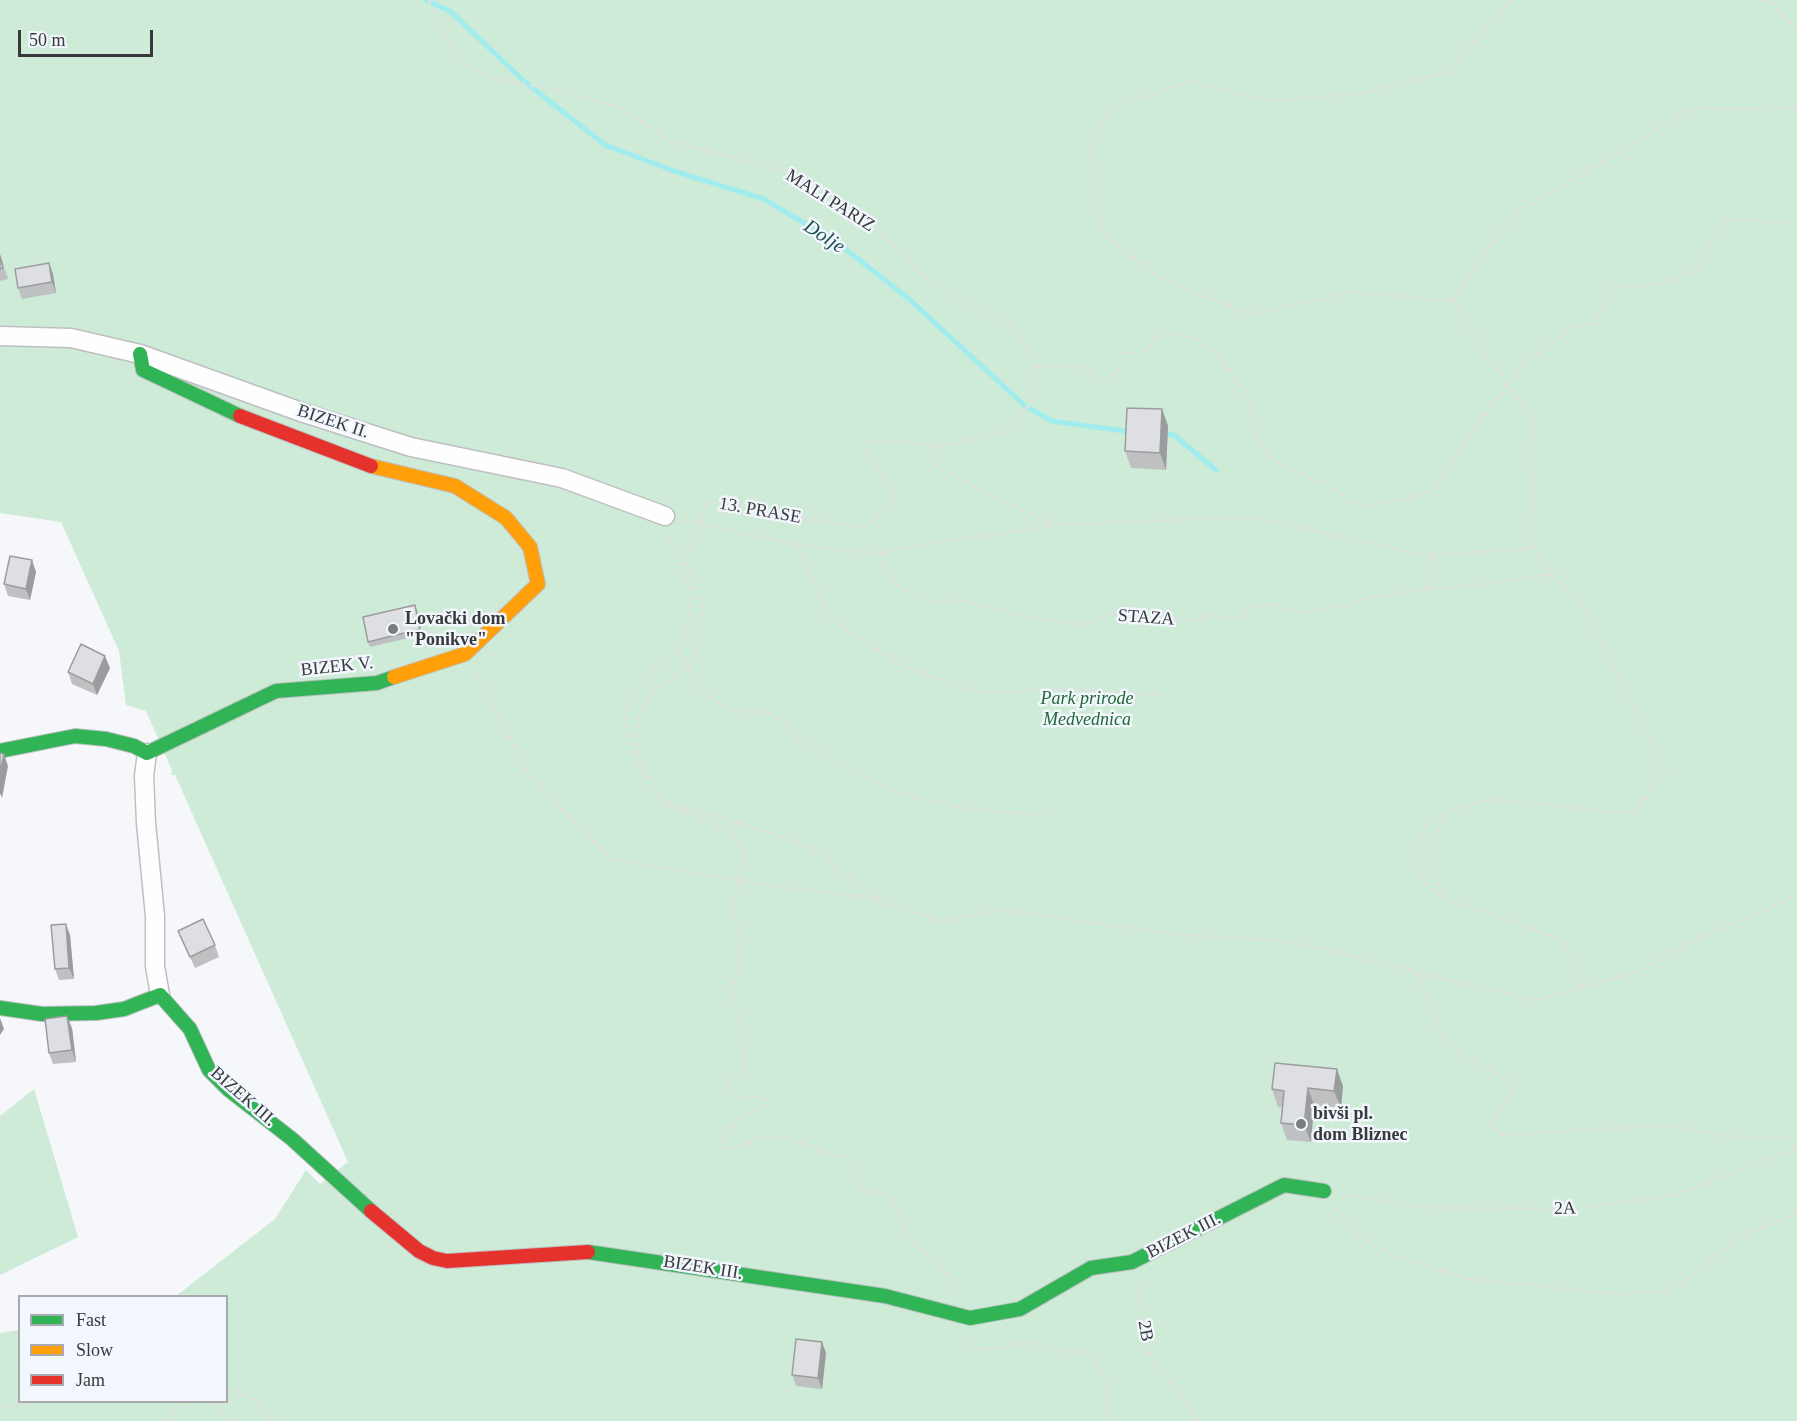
<!DOCTYPE html>
<meta charset="utf-8">
<style>
body{margin:0}
#map{position:relative;width:1797px;height:1421px;overflow:hidden;background:#f5f7fa;font-family:Georgia,serif}
canvas{display:block}
.legend{position:absolute;left:18px;top:1295px;width:210px;height:108px;box-sizing:border-box;background:#f2f6fd;border:2px solid #a8aab0;margin:0;padding:8px 10px;list-style:none;font-size:18px;color:#38393c}
.legend li{display:flex;align-items:center;gap:12px;height:30px}
.legend b{width:30px;border:2px solid #a8aab0}
.scale{position:absolute;left:18px;top:30px;width:135px;height:27px;box-sizing:border-box;border:3px solid #38393c;border-top:0;padding-left:8px;font-size:18px;line-height:21px;white-space:nowrap;color:#38393c;-webkit-text-stroke:4px #f2f6fd;paint-order:stroke}
</style>
<div id="map">
<canvas width="1797" height="1421"></canvas>
<ul class="legend">
<li><b style="height:8px;background:#30b455"></b>Fast</li>
<li><b style="height:8px;background:#ff9f0a"></b>Slow</li>
<li><b style="height:8px;background:#e5322d"></b>Jam</li>
</ul>
<div class="scale">50 m</div>
</div>
<script>
const g = document.querySelector('canvas').getContext('2d');
g.lineJoin = 'round';
function fillPath(path, color) { g.fillStyle = color; g.fill(path, 'evenodd'); }
const poly = rows => new Path2D(rows.map(r => 'M' + r).join(''));
function trace(path, color, width, dash) { g.strokeStyle = color; g.lineWidth = width; g.lineCap = dash ? 'butt' : 'round'; g.setLineDash(dash || []); g.stroke(path); }
function drawText(font, color, halo, rows, align = 'center') {
  g.font = font + ' Georgia,serif'; g.lineWidth = 5; g.setLineDash([]); g.textBaseline = 'middle'; g.strokeStyle = halo; g.fillStyle = color; for (const [text, x, y, turn = 0] of rows) {
    g.save(); g.translate(x, y); g.rotate((+turn || 0) * Math.PI / 180); g.textAlign = isNaN(turn) ? turn : align; if (halo) g.strokeText(text, 0, 0); g.fillText(text, 0, 0); g.restore();
  }
}
fillPath(poly([
 [0,0,1797,0,1797,1421,0,1421,0,1333,19,1330,20,1402,226,1402,226,1296,176,1296,275,1219,306,1170,320,1184,348,1162,175,775,171,775,172,770,146,711,126,705,119,651,61,522,0,513],
 [34,1089,78,1237,0,1275,0,1116]
]), '#cdebd6');
trace(poly([
 [425,0,450,11,524,81,605,145,674,171,764,199,839,244,909,299,1024,405,1052,421,1131,432],
 [1161,434,1174,435,1216,470]
]), '#a0ecee', 5);
const street = poly([
 [0,336,71,338,140,354,304,413,411,447,562,478,665,516],
 [147,753,144,776,146,823,155,916,155,966,160,995]
]);
const fast = poly([
 [140,354,143,370,240,416],
 [0,751,75,736,106,739,134,746,147,753,276,691,377,683,394,677],
 [0,1008,42,1014,96,1013,124,1009,160,995,190,1029,209,1070,229,1090,292,1139,371,1211],
 [588,1252,885,1296,970,1318,1020,1309,1091,1268,1132,1262,1284,1185,1324,1191]
]);
const slow = poly([
 [371,466,455,486,506,518,530,547,538,584,465,654,394,677]
]);
const jam = poly([
 [240,416,371,466],
 [371,1211,419,1251,433,1258,447,1261,588,1252]
]);
trace(street, '#bebfc2', 21);
trace(fast, '#bebfc2', 16);
trace(slow, '#bebfc2', 16);
trace(jam, '#bebfc2', 16);
trace(poly([
 [429,0,458,60,491,78,558,90,620,108,672,142,789,172,868,220,930,282,1009,322,1035,359,1036,399,1002,432,958,443,933,446,934,464,992,496,1056,525],
 [1760,0,1772,4,1797,30],
 [1452,301,1354,292,1250,314,1163,280,1103,234,1090,145,1116,105,1190,81,1270,101,1364,93,1447,72,1511,0],
 [1452,301,1511,216,1691,109,1797,109],
 [1036,366,1080,365,1095,380,1116,374,1123,354,1147,351,1155,337,1171,334,1199,340,1219,356,1248,395,1255,433,1276,463,1331,486,1349,502,1370,506,1406,499,1433,490,1490,408,1525,363,1551,342,1574,327,1594,323,1617,284,1635,288,1671,280,1698,270,1712,234,1730,219,1797,224],
 [933,446,892,441,869,443,866,453,897,496,885,510,866,528,829,521,763,515,736,506,711,502,702,511,685,560,695,583,702,609,699,632,693,662,651,695,640,716,637,741,641,763,665,804,710,821,734,836,745,850,743,868,733,908,738,927,736,939,740,963,731,991,739,1019,744,1055,743,1077,728,1081,730,1095,740,1098,755,1096,765,1100,761,1108,748,1111,723,1136,721,1146,732,1149,765,1136,783,1137,805,1144,829,1154,851,1159,859,1170,856,1184,866,1191,889,1195,900,1215,907,1237,943,1269,958,1292],
 [682,520,797,545,872,553,1056,525,1250,517,1412,552,1430,555,1535,548],
 [797,545,830,619,905,667,981,693,1076,689,1163,695],
 [883,551,884,566,895,582,911,594,936,603,958,600,1034,618,1083,625,1098,618,1120,613,1189,622,1210,615,1227,619,1238,618,1248,611,1254,604,1275,605,1301,613,1348,605,1369,597,1393,595,1409,590,1430,589,1433,575,1430,555],
 [1430,589,1488,584,1552,574],
 [677,652,683,659,697,684,712,699,734,711,765,712,773,715,785,722,799,742,897,793,923,800,990,812,1037,814,1053,809],
 [475,672,529,775,611,859,765,885,867,897,942,922,997,910,1187,935,1289,941,1535,1001,1582,987,1562,939,1441,897,1423,882,1418,865,1418,845,1427,823,1448,811,1490,799,1635,814,1666,768,1582,603,1552,574,1535,548,1535,425,1452,301],
 [647,778,636,764,625,718,631,699,652,668,677,652,685,634,690,613,691,593,667,533],
 [661,795,675,805,775,834,819,851,836,869,881,900],
 [1441,895,1435,877,1435,849,1444,814],
 [1416,972,1447,1046,1504,1078,1513,1091,1491,1123,1498,1135,1666,1125,1725,1136,1797,1138],
 [1582,987,1640,971,1698,939,1797,896],
 [1343,1194,1433,1208,1578,1209,1678,1194,1797,1148],
 [1336,1207,1355,1234,1398,1257,1470,1279,1615,1294,1665,1292,1695,1274,1742,1236,1797,1213],
 [1136,1281,1148,1352,1198,1421],
 [966,1339,967,1347,979,1349,1002,1349,1021,1342,1031,1342,1051,1351,1092,1353,1106,1382,1107,1419,1104,1421],
 [226,1387,257,1401,274,1421],
 [219,1402,226,1421],
 [0,1408,32,1402],
 [166,1421,187,1402]
]), '#e0e0e1', 3, [4.5, 4.5]);
trace(street, '#fefefe', 18);
trace(fast, '#30b455', 14);
trace(slow, '#ff9f0a', 14);
trace(jam, '#e5322d', 14);
fillPath(poly([
 [0,254,8,279,0,281],
 [49,263,53,274,56,293,22,299,18,288],
 [1162,409,1168,426,1166,470,1131,468,1125,451],
 [36,572,30,600,8,596,4,584],
 [417,611,422,635,370,647,368,642],
 [110,668,97,695,72,684,68,672],
 [178,931,215,945,219,957,195,968],
 [70,935,74,979,59,980,55,969],
 [72,1028,76,1062,53,1064,49,1053],
 [1343,1086,1341,1108,1314,1105,1311,1142,1287,1140,1281,1123,1282,1107,1278,1107,1272,1089],
 [826,1353,822,1389,796,1386,792,1375]
]), '#bfc0c2');
fillPath(poly([
 [49,263,53,274,56,293,52,282],
 [1162,409,1168,426,1166,470,1160,453],
 [32,560,36,572,30,600,26,589],
 [105,656,110,668,97,695,93,684],
 [4,754,8,766,2,798,0,793,0,773],
 [66,924,70,935,74,979,69,968],
 [67,1016,72,1028,76,1062,72,1050],
 [0,1018,4,1029,0,1035],
 [1337,1069,1343,1086,1341,1108,1334,1091],
 [1308,1088,1314,1105,1311,1142,1304,1125],
 [822,1342,826,1353,822,1389,818,1378]
]), '#9b9c9e');
const building = poly([
 [0,256,3,268,0,269,0,256],
 [49,263,52,282,18,288,15,269,49,263],
 [1127,408,1162,409,1160,453,1125,451,1127,408],
 [10,556,32,560,26,589,4,584,10,556],
 [415,605,420,629,368,642,363,617,415,605],
 [81,644,105,656,93,684,68,672,81,644],
 [0,753,4,754,0,773,0,753],
 [203,919,215,945,190,957,178,931,203,919],
 [66,924,69,968,55,969,51,925,66,924],
 [67,1016,72,1050,49,1053,45,1019,67,1016],
 [1275,1063,1337,1069,1334,1091,1308,1088,1304,1125,1281,1123,1284,1091,1272,1089,1275,1063],
 [796,1339,822,1342,818,1378,792,1375,796,1339]
]);
fillPath(building, '#dedfe2');
trace(building, '#9b9c9e', 1.5);
for (const [x, y, r, color] of [
 [393,629,6,"#7a7c7e"],
 [1301,1124,6,"#7a7c7e"]
]) { const dot = new Path2D(); dot.arc(x, y, r, 0, 2 * Math.PI); g.fillStyle = color; g.fill(dot); trace(dot, '#f2f6fd', 2); }
drawText('18px', '#38393c', '#f2f6fd', [
 ["MALI PARIZ",830,201,32],
 ["BIZEK II.",333,422,18],
 ["13. PRASE",760,511,10],
 ["STAZA",1146,618,4],
 ["BIZEK V.",337,667,-6],
 ["BIZEK III.",243,1097,41],
 ["2A",1565,1209,-1],
 ["BIZEK III.",1184,1236,-27],
 ["BIZEK III.",703,1268,9],
 ["2B",1145,1331,80]
]);
drawText('bold 18px', '#38393c', '#f2f6fd', [
 ["Lovački dom",405,619],
 ["\"Ponikve\"",405,640],
 ["bivši pl.",1313,1114],
 ["dom Bliznec",1313,1135]
], 'left');
drawText('italic 18px', '#206838', '#f2f6fd', [
 ["Park prirode",1087,699],
 ["Medvednica",1087,720]
]);
drawText('italic 20px', '#1d4e4f', '#f2f6fd', [
 ["Dolje",824,237,33]
]);
</script>
